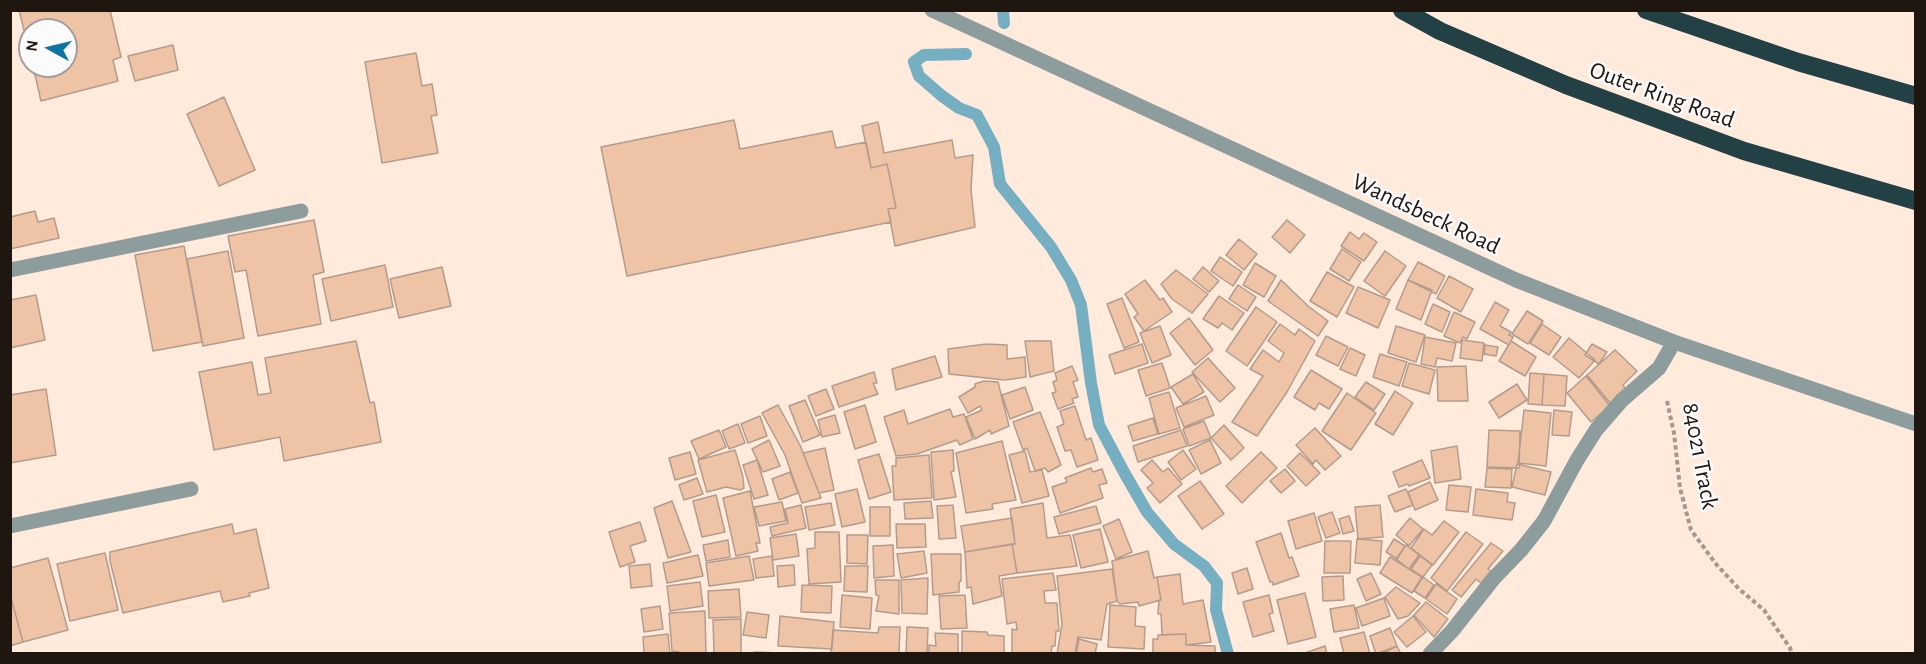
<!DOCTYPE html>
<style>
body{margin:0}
#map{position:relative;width:1926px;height:664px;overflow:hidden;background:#ffeadc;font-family:"Alegreya Sans",sans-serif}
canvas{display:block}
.frame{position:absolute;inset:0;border:12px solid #1f1610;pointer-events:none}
.north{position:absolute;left:18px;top:18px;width:60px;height:60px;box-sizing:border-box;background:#fbfbfb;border:2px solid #a39f9d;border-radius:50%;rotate:278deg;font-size:16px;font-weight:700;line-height:24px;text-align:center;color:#1f1610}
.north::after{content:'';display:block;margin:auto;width:21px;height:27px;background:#0e74a0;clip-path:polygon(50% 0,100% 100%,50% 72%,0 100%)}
</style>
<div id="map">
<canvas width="1926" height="664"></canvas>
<div class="frame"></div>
<div class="north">N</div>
</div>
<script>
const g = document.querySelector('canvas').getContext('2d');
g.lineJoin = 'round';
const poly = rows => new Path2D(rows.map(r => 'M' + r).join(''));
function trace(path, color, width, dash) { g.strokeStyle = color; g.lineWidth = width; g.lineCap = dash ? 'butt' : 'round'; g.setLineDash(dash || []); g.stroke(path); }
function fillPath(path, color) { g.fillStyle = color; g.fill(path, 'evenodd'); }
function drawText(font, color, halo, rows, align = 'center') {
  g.font = font + ' "Alegreya Sans",sans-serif'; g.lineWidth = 5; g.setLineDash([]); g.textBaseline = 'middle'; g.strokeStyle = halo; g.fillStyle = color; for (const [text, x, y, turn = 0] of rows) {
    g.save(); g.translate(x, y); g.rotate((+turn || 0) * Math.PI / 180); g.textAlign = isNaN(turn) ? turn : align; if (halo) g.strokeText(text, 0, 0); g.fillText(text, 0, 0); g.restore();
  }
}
trace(poly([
 [1003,10,1004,23],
 [966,54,924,55,914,62,919,76,942,96,959,108,977,115,994,147,1000,184,1051,247,1071,280,1081,305,1091,383,1099,425,1125,474,1147,512,1174,544,1204,566,1217,583,1216,610,1228,654]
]), '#76afc1', 12);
const building = poly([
 [19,10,110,10,121,57,113,60,118,81,41,101,33,66,66,66,66,30,30,30,30,54,19,10],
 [173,45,178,70,135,81,128,56,173,45],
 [416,53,422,86,432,84,437,115,431,116,438,153,382,163,365,62,416,53],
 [224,97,255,170,219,186,187,114,224,97],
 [734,120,740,149,832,131,836,148,866,142,871,168,887,164,896,208,888,209,891,222,627,276,601,147,734,120],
 [878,122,884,153,952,140,955,158,973,155,971,190,975,227,895,246,888,209,896,208,887,164,871,168,862,126,878,122],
 [35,211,38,222,54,218,59,238,10,249,10,217,35,211],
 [314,220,324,272,313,275,321,324,258,336,246,270,235,272,228,236,314,220],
 [1287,220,1305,235,1290,253,1272,237,1287,220],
 [1350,232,1359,239,1364,233,1377,242,1364,261,1341,246,1350,232],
 [1239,239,1257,254,1244,270,1226,255,1239,239],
 [184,246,202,342,153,351,135,255,184,246],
 [1342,249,1361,262,1349,281,1330,269,1342,249],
 [228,251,244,338,203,346,187,259,228,251],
 [1385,251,1406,266,1385,296,1364,281,1385,251],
 [1220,257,1242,272,1233,286,1211,271,1220,257],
 [1418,262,1445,276,1436,294,1408,280,1418,262],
 [1255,263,1276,276,1264,297,1243,285,1255,263],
 [385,265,393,307,331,321,322,279,385,265],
 [442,267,451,306,399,318,390,279,442,267],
 [1203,267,1219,281,1209,292,1193,279,1203,267],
 [1176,270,1208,294,1192,313,1172,299,1161,284,1176,270],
 [1327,272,1354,287,1337,317,1310,301,1327,272],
 [1449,276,1473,289,1461,312,1437,298,1449,276],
 [1145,280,1160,300,1163,298,1172,312,1144,331,1134,317,1138,314,1125,294,1145,280],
 [1281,280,1308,306,1328,321,1318,336,1268,301,1281,280],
 [1408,280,1432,290,1421,320,1396,309,1408,280],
 [1238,285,1256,297,1247,311,1229,299,1238,285],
 [1358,287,1390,300,1378,328,1346,313,1358,287],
 [36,295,45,340,10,348,10,300,36,295],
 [1219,296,1244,313,1232,330,1222,323,1218,328,1203,319,1219,296],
 [1122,298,1139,342,1124,348,1107,304,1122,298],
 [1495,302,1509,310,1500,326,1511,332,1509,335,1513,337,1509,345,1480,329,1495,302],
 [1433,304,1450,312,1442,332,1425,324,1433,304],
 [1256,307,1277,322,1247,366,1226,351,1256,307],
 [1527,311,1543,321,1528,344,1512,334,1527,311],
 [1454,312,1475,322,1467,339,1463,337,1460,343,1444,336,1454,312],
 [1189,318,1213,350,1195,365,1170,333,1189,318],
 [1280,324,1295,335,1299,329,1315,341,1287,392,1257,436,1232,422,1263,376,1250,369,1263,350,1279,362,1284,353,1268,341,1280,324],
 [1542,324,1561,337,1549,355,1530,343,1542,324],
 [1160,326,1171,355,1152,363,1140,333,1160,326],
 [1396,326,1425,335,1416,362,1388,353,1396,326],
 [1326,336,1348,347,1338,366,1316,355,1326,336],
 [1425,337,1456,343,1452,361,1437,358,1435,367,1421,364,1425,337],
 [1569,338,1595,360,1579,378,1553,357,1569,338],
 [1462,340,1484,343,1482,361,1460,358,1462,340],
 [356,341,370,403,374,402,381,442,284,461,280,437,214,450,199,372,252,362,258,395,271,393,265,358,356,341],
 [1025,341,1051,341,1054,371,1030,377,1025,341],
 [1511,341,1536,357,1525,376,1499,361,1511,341],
 [986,344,1007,345,1007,359,1025,357,1026,377,1005,380,949,374,948,349,986,344],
 [1142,344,1148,363,1115,374,1109,355,1142,344],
 [1592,344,1607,352,1599,364,1585,355,1592,344],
 [1485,345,1498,347,1496,356,1484,354,1485,345],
 [1350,348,1365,355,1356,376,1340,369,1350,348],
 [1615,350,1637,371,1623,385,1626,390,1610,403,1587,375,1615,350],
 [1380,354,1407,362,1399,386,1373,377,1380,354],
 [935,356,942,377,896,390,892,369,935,356],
 [1208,358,1235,388,1220,402,1192,372,1208,358],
 [1162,363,1170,388,1146,396,1138,370,1162,363],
 [1409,363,1435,370,1429,394,1402,386,1409,363],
 [1072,366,1078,380,1073,382,1078,397,1072,399,1074,403,1058,409,1052,393,1056,392,1053,382,1057,380,1055,373,1072,366],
 [1466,366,1468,401,1438,401,1437,367,1466,366],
 [1311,370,1342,389,1329,409,1319,403,1315,410,1294,397,1311,370],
 [874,372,877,383,873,383,878,394,839,407,832,386,874,372],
 [1530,373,1544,374,1542,405,1528,404,1530,373],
 [1193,374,1204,392,1183,404,1171,387,1193,374],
 [1544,374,1567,376,1565,406,1542,405,1544,374],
 [1586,376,1610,406,1591,422,1567,393,1586,376],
 [984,381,998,382,1009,426,991,434,990,430,975,439,966,417,982,410,980,406,968,413,959,397,975,387,975,384,984,381],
 [1366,382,1385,394,1374,410,1355,397,1366,382],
 [1517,384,1527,400,1499,418,1489,402,1517,384],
 [1025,387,1033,410,1010,419,1002,395,1025,387],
 [46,389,56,455,10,463,10,395,46,389],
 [826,389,834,409,816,416,808,396,826,389],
 [1395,391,1413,403,1393,435,1375,424,1395,391],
 [1169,392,1180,428,1159,434,1149,398,1169,392],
 [1347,393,1376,413,1351,450,1322,431,1347,393],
 [1206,396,1214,415,1184,427,1176,408,1206,396],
 [805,400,820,435,803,442,789,406,805,400],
 [778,405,800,445,821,498,802,503,785,455,762,413,778,405],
 [865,405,876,442,855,449,844,412,865,405],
 [1075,406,1086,440,1091,438,1098,460,1077,467,1071,450,1065,451,1057,427,1064,424,1060,411,1075,406],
 [950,409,953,417,964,414,973,439,960,445,957,440,917,454,896,456,884,417,904,410,908,424,950,409],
 [1524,410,1551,413,1546,466,1518,463,1524,410],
 [1554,410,1572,412,1569,436,1552,435,1554,410],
 [1040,412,1061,465,1048,472,1045,468,1035,471,1027,448,1023,450,1013,422,1040,412],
 [835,415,840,433,822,437,818,420,835,415],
 [760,416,767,436,748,443,741,424,760,416],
 [1153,418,1158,434,1133,441,1128,426,1153,418],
 [1204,421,1211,438,1189,446,1183,429,1204,421],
 [738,424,745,443,729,449,722,431,738,424],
 [1224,425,1244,448,1231,460,1211,438,1224,425],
 [1315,428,1341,456,1325,470,1316,460,1313,464,1296,445,1315,428],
 [719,430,726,447,699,459,691,441,719,430],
 [1181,430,1187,446,1138,462,1133,446,1181,430],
 [1489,430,1520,431,1519,468,1487,467,1489,430],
 [769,440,780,466,763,472,752,449,769,440],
 [1210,440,1221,463,1201,474,1189,450,1210,440],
 [1002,441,1016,500,992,504,993,509,966,513,956,453,1002,441],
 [1457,446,1461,479,1435,483,1431,451,1457,446],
 [825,448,834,490,819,493,803,453,825,448],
 [735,450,743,477,744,488,740,490,726,487,707,492,698,460,735,450],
 [953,450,954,471,951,472,956,497,934,500,931,452,953,450],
 [1183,450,1196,469,1181,480,1168,462,1183,450],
 [1025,451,1030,472,1042,470,1049,496,1022,503,1009,455,1025,451],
 [690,452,696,474,675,480,669,458,690,452],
 [1261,452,1277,468,1242,503,1226,486,1261,452],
 [1300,453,1320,473,1306,486,1287,466,1300,453],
 [879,454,891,492,869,499,858,460,879,454],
 [929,455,932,498,894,500,892,466,896,466,896,458,929,455],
 [757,460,768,495,754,499,743,465,757,460],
 [1152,460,1163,472,1168,468,1182,484,1160,503,1147,488,1153,483,1141,470,1152,460],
 [1422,460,1430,478,1409,486,1408,484,1399,487,1393,472,1422,460],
 [1517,464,1551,472,1545,495,1512,487,1517,464],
 [1091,468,1093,472,1102,469,1107,483,1099,485,1103,498,1060,513,1052,487,1067,482,1065,478,1091,468],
 [1487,468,1512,469,1511,488,1485,487,1487,468],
 [1285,469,1295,481,1281,493,1270,481,1285,469],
 [790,472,798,493,779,500,772,479,790,472],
 [697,478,703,494,684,500,679,485,697,478],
 [1200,481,1224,514,1202,529,1178,496,1200,481],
 [1430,482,1438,500,1415,510,1408,492,1430,482],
 [1449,485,1471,487,1468,512,1446,510,1449,485],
 [857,489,865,522,842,527,835,494,857,489],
 [1406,489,1413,505,1395,512,1388,496,1406,489],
 [1476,489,1508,493,1507,502,1515,503,1512,520,1473,515,1476,489],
 [750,491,760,543,756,543,758,551,736,556,723,498,750,491],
 [716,495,725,532,702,537,693,501,716,495],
 [672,501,691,552,668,558,654,508,672,501],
 [931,501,933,518,905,519,904,503,931,501],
 [782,502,786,521,759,526,754,507,782,502],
 [831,503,835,525,809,530,805,507,831,503],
 [1043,503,1047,538,1070,535,1077,566,1017,573,1012,544,1015,544,1010,509,1043,503],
 [801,505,806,528,772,536,770,527,788,523,785,509,801,505],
 [953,505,956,538,939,539,937,506,953,505],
 [1380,505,1383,537,1358,539,1355,507,1380,505],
 [1096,506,1101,523,1059,534,1054,517,1096,506],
 [870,507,890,507,890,536,870,536,870,507],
 [1332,512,1340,533,1326,538,1318,517,1332,512],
 [1314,513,1322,541,1296,549,1288,521,1314,513],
 [1349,516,1354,531,1343,534,1339,519,1349,516],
 [1012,518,1015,544,965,552,961,526,1012,518],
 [1410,518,1423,529,1409,546,1396,535,1410,518],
 [1119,519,1132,552,1116,559,1103,526,1119,519],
 [1444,521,1459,532,1433,565,1411,548,1424,529,1432,535,1444,521],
 [640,522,646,541,630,546,635,562,620,567,609,532,640,522],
 [232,524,234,534,256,529,269,588,249,593,250,596,223,602,220,591,123,613,110,561,110,552,232,524],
 [896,524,925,524,926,547,897,548,896,524],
 [1100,529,1108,562,1081,568,1073,535,1100,529],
 [815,532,839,532,841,582,809,584,807,549,815,548,815,532],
 [1466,532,1483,544,1447,591,1431,578,1466,532],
 [1281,533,1289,558,1292,557,1299,576,1273,585,1273,582,1270,582,1256,542,1281,533],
 [796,534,799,556,773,560,770,538,796,534],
 [847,535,868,535,867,564,847,563,847,535],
 [1357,539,1382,541,1380,565,1355,563,1357,539],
 [1394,539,1405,546,1397,559,1386,552,1394,539],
 [728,540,730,557,706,561,703,545,728,540],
 [1325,541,1351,541,1350,573,1324,573,1325,541],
 [1491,543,1503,551,1488,569,1491,571,1481,583,1476,579,1461,597,1452,590,1491,543],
 [1012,544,1017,573,999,576,1002,596,973,604,971,587,967,588,965,552,1012,544],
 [893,545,894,576,874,578,873,546,893,545],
 [1406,545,1419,555,1409,569,1396,559,1406,545],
 [924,551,927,573,901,578,897,554,924,551],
 [1148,551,1154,578,1157,577,1161,600,1139,606,1138,602,1120,604,1117,601,1112,561,1148,551],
 [105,553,118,610,70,621,57,564,105,553],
 [931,554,961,554,961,581,959,582,959,592,933,595,931,554],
 [698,555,703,576,667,583,663,563,698,555],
 [749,556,754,580,709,586,706,563,749,556],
 [772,556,774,576,756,578,753,559,772,556],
 [1420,556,1432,565,1423,577,1411,569,1420,556],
 [1390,557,1422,577,1412,593,1380,573,1390,557],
 [48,558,68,630,23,642,10,594,10,568,48,558],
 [650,564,652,586,631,588,629,566,650,564],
 [794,565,795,585,778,587,777,566,794,565],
 [845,566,868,566,867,592,844,591,845,566],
 [1247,568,1253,589,1238,594,1232,573,1247,568],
 [1112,569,1117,601,1107,604,1101,640,1078,637,1075,654,1057,654,1062,624,1057,576,1112,569],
 [1053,573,1056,590,1044,591,1045,603,1057,603,1059,631,1056,631,1055,646,1052,646,1051,654,1012,654,1012,629,1017,630,1016,622,1007,624,1002,579,1053,573],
 [1371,573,1381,594,1366,601,1357,579,1371,573],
 [1180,574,1183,604,1203,600,1211,642,1186,645,1186,634,1162,635,1161,614,1158,614,1159,600,1161,600,1157,577,1180,574],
 [1343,576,1344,600,1323,601,1322,577,1343,576],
 [1423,577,1434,585,1425,598,1414,591,1423,577],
 [928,578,927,614,902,613,901,580,928,578],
 [875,580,899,580,899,614,876,611,879,596,876,595,875,580],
 [700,582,703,606,670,611,667,586,700,582],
 [1436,584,1457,599,1447,614,1426,599,1436,584],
 [802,585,832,586,831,613,801,612,802,585],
 [1396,587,1420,603,1408,616,1398,619,1385,597,1396,587],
 [739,589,741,617,709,618,708,591,739,589],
 [1305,593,1316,637,1288,644,1277,600,1305,593],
 [10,594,23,642,10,646,10,594],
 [842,595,872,598,870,629,840,627,842,595],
 [965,595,967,628,941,629,939,596,965,595],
 [1269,595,1273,613,1269,614,1274,631,1253,637,1243,602,1269,595],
 [1384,598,1390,616,1362,626,1356,608,1384,598],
 [1426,602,1448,619,1434,637,1414,615,1426,602],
 [1110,605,1136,607,1135,626,1145,627,1144,649,1108,647,1110,605],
 [1354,605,1359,628,1334,632,1330,609,1354,605],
 [660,606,663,629,644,632,641,609,660,606],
 [705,611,706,654,679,654,679,652,672,651,669,613,705,611],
 [747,612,769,615,766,638,743,635,747,612],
 [780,616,834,622,832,649,778,646,780,616],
 [1413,616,1426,632,1407,647,1394,632,1413,616],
 [741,619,741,654,714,654,713,620,741,619],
 [879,627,900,627,899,654,831,654,833,630,878,633,879,627],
 [907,627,928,628,927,654,906,654,907,627],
 [1390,628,1397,646,1376,654,1370,636,1390,628],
 [962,631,987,632,988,635,1004,636,1004,654,962,654,962,631],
 [1364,632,1370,654,1344,654,1340,638,1364,632],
 [935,633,958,634,958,654,929,654,929,645,936,646,935,633],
 [668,634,670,654,644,654,643,637,668,634],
 [1186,634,1186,645,1215,646,1215,654,1153,654,1153,639,1158,639,1158,635,1186,634],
 [1079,639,1097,644,1095,654,1076,654,1079,639],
 [1325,646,1327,654,1302,654,1325,646],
 [1397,646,1401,654,1381,654,1397,646],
 [754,652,780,653,788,654,754,654,754,652]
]);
fillPath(building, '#efc3a5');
trace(building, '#b49c8c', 1.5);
trace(poly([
 [1667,401,1674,433,1680,488,1691,530,1716,564,1739,589,1764,610,1790,648,1792,654]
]), '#a7978c', 4, [4.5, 3]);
trace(poly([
 [10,270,301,211],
 [10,526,191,489]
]), '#8d9c9d', 15);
trace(poly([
 [932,10,1516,280,1674,342,1916,424],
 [1430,654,1452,631,1494,578,1521,550,1544,521,1577,460,1596,430,1622,400,1659,368,1674,342]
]), '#8d9c9d', 15);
trace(poly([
 [1402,10,1440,31,1566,85,1744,151,1916,201],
 [1646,10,1798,62,1916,96]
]), '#234144', 18);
drawText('24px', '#1f1610', '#fbfbfb', [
 ["Outer Ring Road",1662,95,20],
 ["Wandsbeck Road",1426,214,25],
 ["84021 Track",1700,456,79]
]);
</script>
